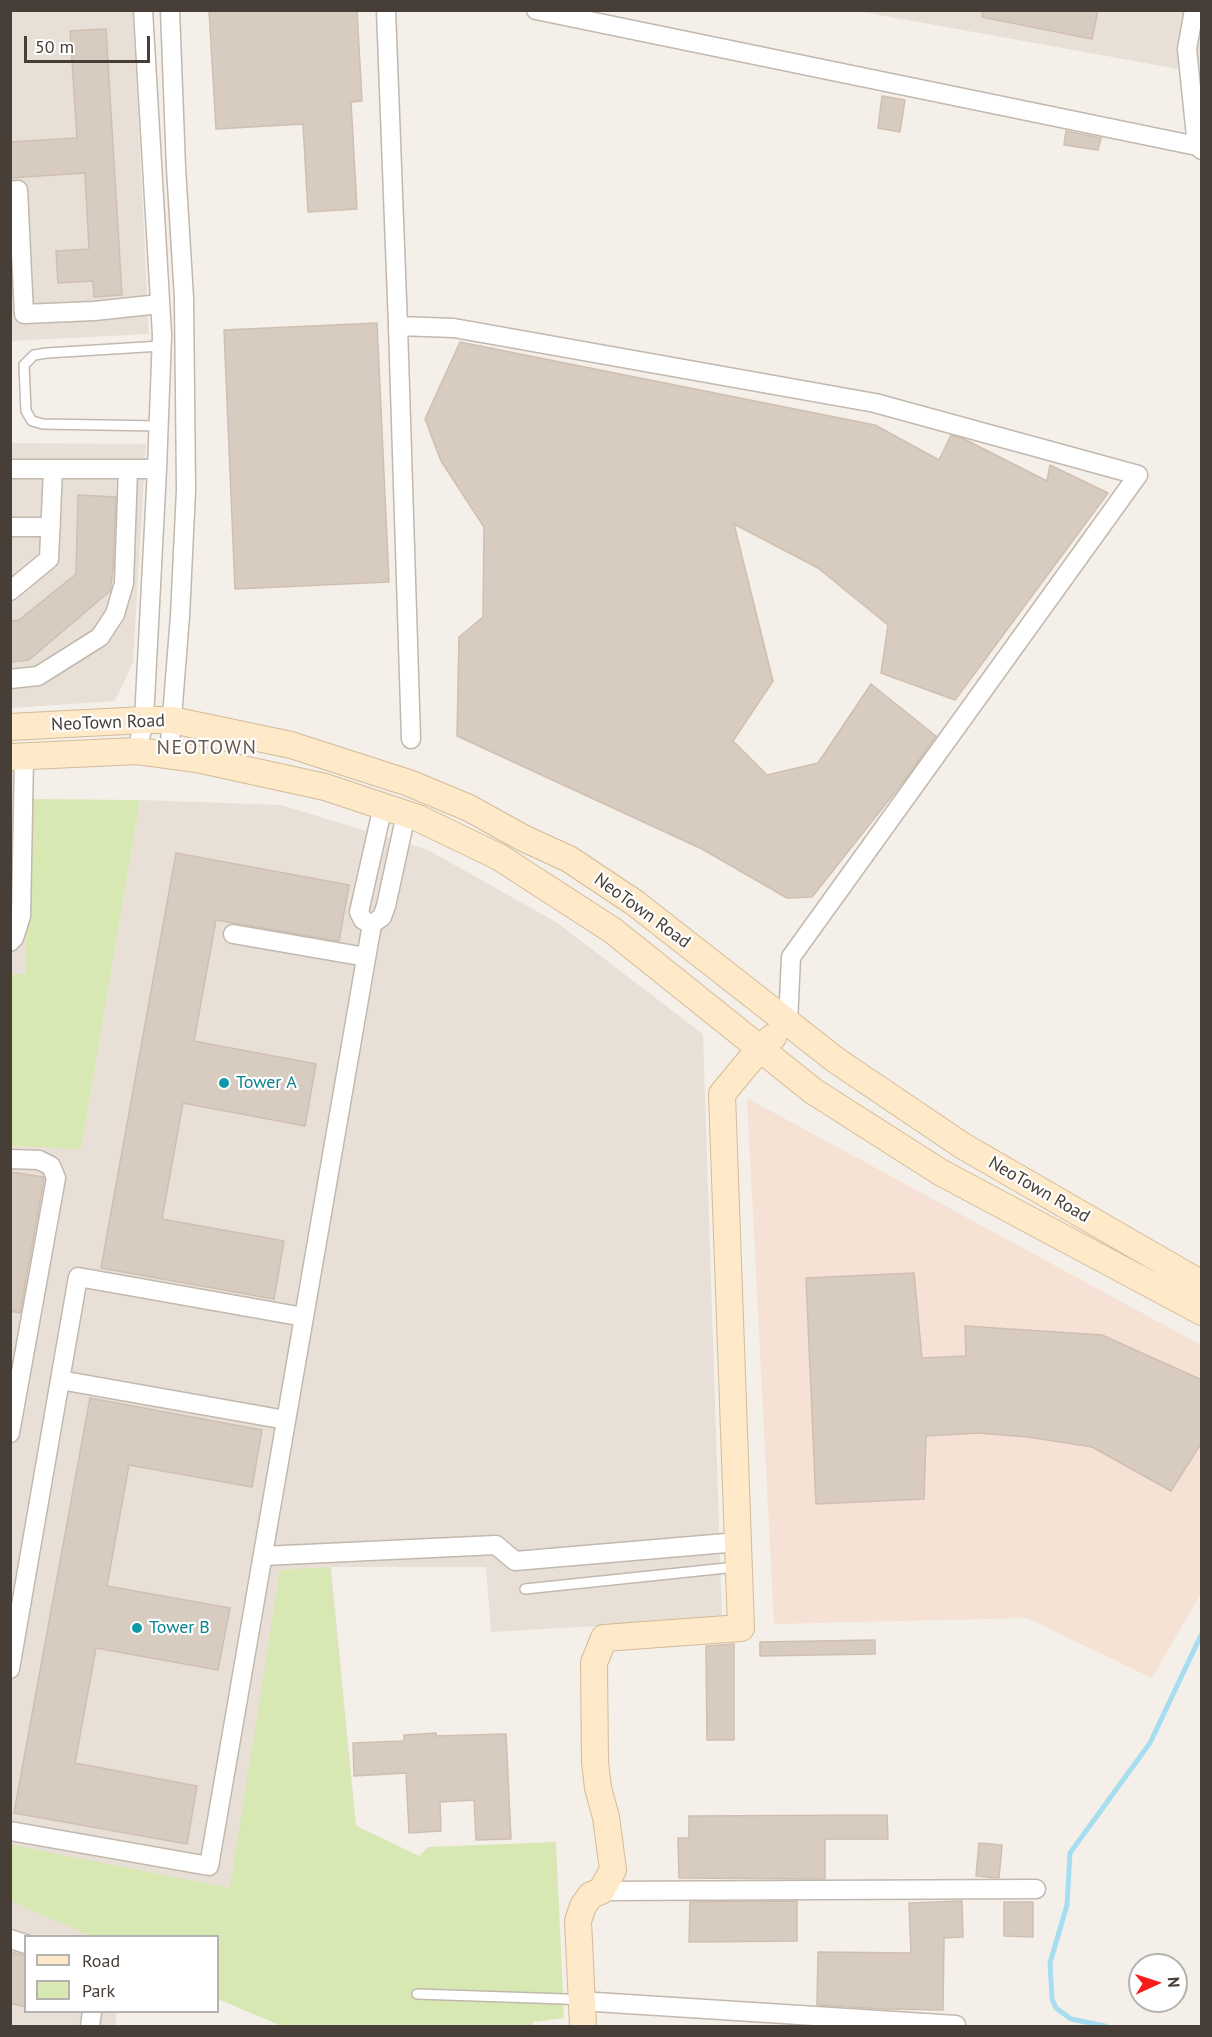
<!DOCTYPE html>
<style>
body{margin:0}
#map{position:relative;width:1212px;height:2037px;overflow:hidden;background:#f4efe8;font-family:"PT Sans",sans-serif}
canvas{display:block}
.frame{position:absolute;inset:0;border:12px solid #473e37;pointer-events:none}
.legend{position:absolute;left:24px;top:1935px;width:195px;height:78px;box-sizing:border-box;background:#fff;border:2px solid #b5b2af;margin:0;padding:8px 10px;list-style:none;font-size:18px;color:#473e37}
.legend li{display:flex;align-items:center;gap:12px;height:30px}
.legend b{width:30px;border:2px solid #b5b2af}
.north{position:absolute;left:1128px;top:1953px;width:60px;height:60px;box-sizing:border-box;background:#fff;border:2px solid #b5b2af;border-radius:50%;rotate:87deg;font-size:16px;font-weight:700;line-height:24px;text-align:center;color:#473e37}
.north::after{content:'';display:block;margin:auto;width:21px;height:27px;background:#f71c1c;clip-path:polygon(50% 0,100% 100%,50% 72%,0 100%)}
.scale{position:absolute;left:24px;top:36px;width:126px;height:27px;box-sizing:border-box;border:3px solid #473e37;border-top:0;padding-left:8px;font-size:18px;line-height:21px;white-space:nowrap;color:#473e37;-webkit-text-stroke:4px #fff;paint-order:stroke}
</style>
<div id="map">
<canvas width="1212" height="2037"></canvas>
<div class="frame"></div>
<ul class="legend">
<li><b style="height:8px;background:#fee9c8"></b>Road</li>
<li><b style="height:16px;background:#d7e8b2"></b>Park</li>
</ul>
<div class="north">N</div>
<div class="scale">50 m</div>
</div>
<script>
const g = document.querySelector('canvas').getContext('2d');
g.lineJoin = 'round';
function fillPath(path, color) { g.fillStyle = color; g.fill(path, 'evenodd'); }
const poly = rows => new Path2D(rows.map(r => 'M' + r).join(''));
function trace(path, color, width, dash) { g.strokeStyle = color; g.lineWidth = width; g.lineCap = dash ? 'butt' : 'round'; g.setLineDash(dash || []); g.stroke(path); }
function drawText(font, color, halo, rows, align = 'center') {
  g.font = font + ' "PT Sans",sans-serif'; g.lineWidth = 4.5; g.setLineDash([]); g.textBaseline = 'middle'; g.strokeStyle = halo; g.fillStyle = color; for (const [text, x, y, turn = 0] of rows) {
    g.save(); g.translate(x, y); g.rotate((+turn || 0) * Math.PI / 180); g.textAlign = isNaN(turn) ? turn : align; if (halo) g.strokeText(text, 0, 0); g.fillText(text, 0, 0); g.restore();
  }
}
fillPath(poly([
 [11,11,133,11,149,334,11,341],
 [857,11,1201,11,1201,73],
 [11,443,146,444,133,662,115,701,11,708],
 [26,771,26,975,11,974,11,772],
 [140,800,281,805,428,850,556,922,703,1034,722,1619,491,1632,486,1567,331,1567,356,1826,419,1856,282,2026,218,1999,218,1936,26,1936,26,2012,117,2012,115,2026,11,2026,10,1146,81,1148]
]), '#e8e0d6');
fillPath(poly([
 [747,1098,1201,1345,1201,1593,1152,1678,1027,1618,774,1624]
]), '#f5e2d4');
fillPath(poly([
 [26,799,140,800,81,1149,11,1146,11,974,26,974],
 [330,1567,356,1826,419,1856,428,1847,556,1842,564,2018,533,2022,532,2026,282,2026,218,1999,218,1936,90,1936,11,1901,11,1845,230,1888,280,1570]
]), '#d7e8b2');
trace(poly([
 [1105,2026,1071,2019,1056,2008,1052,1999,1050,1963,1067,1905,1070,1853,1150,1743,1202,1633]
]), '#a6ddf0', 5);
const building = poly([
 [209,10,357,10,362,101,351,102,357,209,308,212,303,124,216,129,209,10],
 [983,10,1098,10,1092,39,982,17,983,10],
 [106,29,122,295,94,297,93,281,58,283,56,251,89,249,85,173,10,178,10,142,77,138,70,31,106,29],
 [882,96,905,100,900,132,878,128,882,96],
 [1066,131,1101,138,1098,150,1064,145,1066,131],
 [377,323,389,582,235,589,224,330,377,323],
 [460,342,875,425,939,460,951,435,964,439,1047,481,1050,465,1108,493,955,700,881,673,888,625,818,568,734,524,773,681,733,741,767,775,818,763,871,684,936,736,904,781,812,897,787,898,702,849,457,736,459,637,483,617,484,527,441,461,425,419,460,342],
 [78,495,116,497,113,570,110,591,29,660,10,662,10,621,19,620,76,574,78,495],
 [176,853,349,885,339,941,216,920,194,1041,316,1064,305,1126,183,1103,162,1219,284,1241,274,1299,101,1268,176,853],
 [10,1172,44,1177,44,1179,20,1313,10,1311,10,1172],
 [914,1273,922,1358,966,1356,965,1326,1102,1335,1202,1380,1202,1442,1171,1491,1092,1447,1028,1437,978,1433,926,1436,924,1499,816,1504,806,1278,914,1273],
 [90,1398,262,1430,252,1487,129,1465,107,1586,230,1608,218,1670,96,1648,75,1763,197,1786,187,1844,14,1813,90,1398],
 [875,1640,875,1654,760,1656,760,1642,875,1640],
 [734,1644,734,1740,707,1740,706,1646,734,1644],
 [436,1733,436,1736,506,1734,511,1839,476,1840,474,1800,440,1802,441,1831,409,1833,406,1773,354,1776,353,1743,404,1741,404,1735,436,1733],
 [887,1815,888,1839,825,1839,825,1879,679,1878,678,1838,689,1838,689,1816,887,1815],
 [979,1843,1002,1845,999,1878,976,1876,979,1843],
 [797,1901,797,1941,689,1942,690,1902,797,1901],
 [962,1901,963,1937,944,1938,943,2010,884,2009,817,2005,818,1952,911,1953,909,1903,962,1901],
 [1004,1902,1033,1902,1033,1937,1004,1936,1004,1902],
 [10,1952,26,1956,26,2007,10,2003,10,1952]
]);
fillPath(building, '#d8ccc1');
trace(building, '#d0bfb1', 1.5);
const lane = poly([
 [159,426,43,424,32,421,26,411,24,365,34,355,47,353,161,346],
 [525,1589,736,1567],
 [417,1994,565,1999,580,2001]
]);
const street = poly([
 [386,10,398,326,411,739],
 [536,10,1197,146],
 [1194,10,1187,49,1197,146,1202,150],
 [10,191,18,190,24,314,94,311,160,304],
 [398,326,454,328,875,403,1138,475,791,957,788,1022],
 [10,469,157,469],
 [10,527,51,527],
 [10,591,49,559,53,469],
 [10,679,38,676,100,637,115,614,124,583,128,469],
 [137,751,144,720,157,469,162,335,143,10],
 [169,755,180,616,186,490,184,298,176,168,170,10],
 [383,806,359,912,363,920,372,924,382,917,386,906,406,814],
 [233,934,366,957],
 [10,942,14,938,21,916,24,757],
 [10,1159,39,1160,51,1166,56,1178,10,1433],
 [60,1380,78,1277,304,1317],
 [263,1556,496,1545,515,1561,738,1542],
 [10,1669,60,1380,286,1420],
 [10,1831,209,1866,372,924],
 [601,1891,1036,1889],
 [10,1939,26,1944],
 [580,2001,956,2025],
 [90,2026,92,2012]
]);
const secondary = poly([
 [10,727,144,720,172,720,291,745,409,783,469,808,523,838,569,859,635,903,837,1061,963,1146,1202,1284],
 [10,757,137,751,197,759,325,787,418,818,499,857,612,930,813,1091,940,1172,1202,1312],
 [583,2026,578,1921,583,1906,591,1895,601,1891,613,1870,606,1817,598,1788,595,1762,594,1663,604,1638,741,1628,722,1094,760,1048,773,1037]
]);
trace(lane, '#c2b8ae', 12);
trace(street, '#c2b8ae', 21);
trace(secondary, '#d3bb99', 28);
trace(lane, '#fff', 9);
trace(street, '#fff', 18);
trace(secondary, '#fee9c8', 26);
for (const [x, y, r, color] of [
 [224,1083,6,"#0f9aa8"],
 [137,1628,6,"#0f9aa8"]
]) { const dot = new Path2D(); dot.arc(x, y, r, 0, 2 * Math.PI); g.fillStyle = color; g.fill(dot); trace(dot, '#fff', 2); }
drawText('18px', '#473e37', '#fff', [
 ["NeoTown Road",108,723,-2],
 ["NeoTown Road",642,911,36],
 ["NeoTown Road",1039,1190,30]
]);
drawText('18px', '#0d838f', '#fff', [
 ["Tower A",236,1083],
 ["Tower B",149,1628]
], 'left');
g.letterSpacing = '1.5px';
drawText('20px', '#6a5b4e', '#fff', [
 ["NEOTOWN",207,748]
]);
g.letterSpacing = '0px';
</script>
